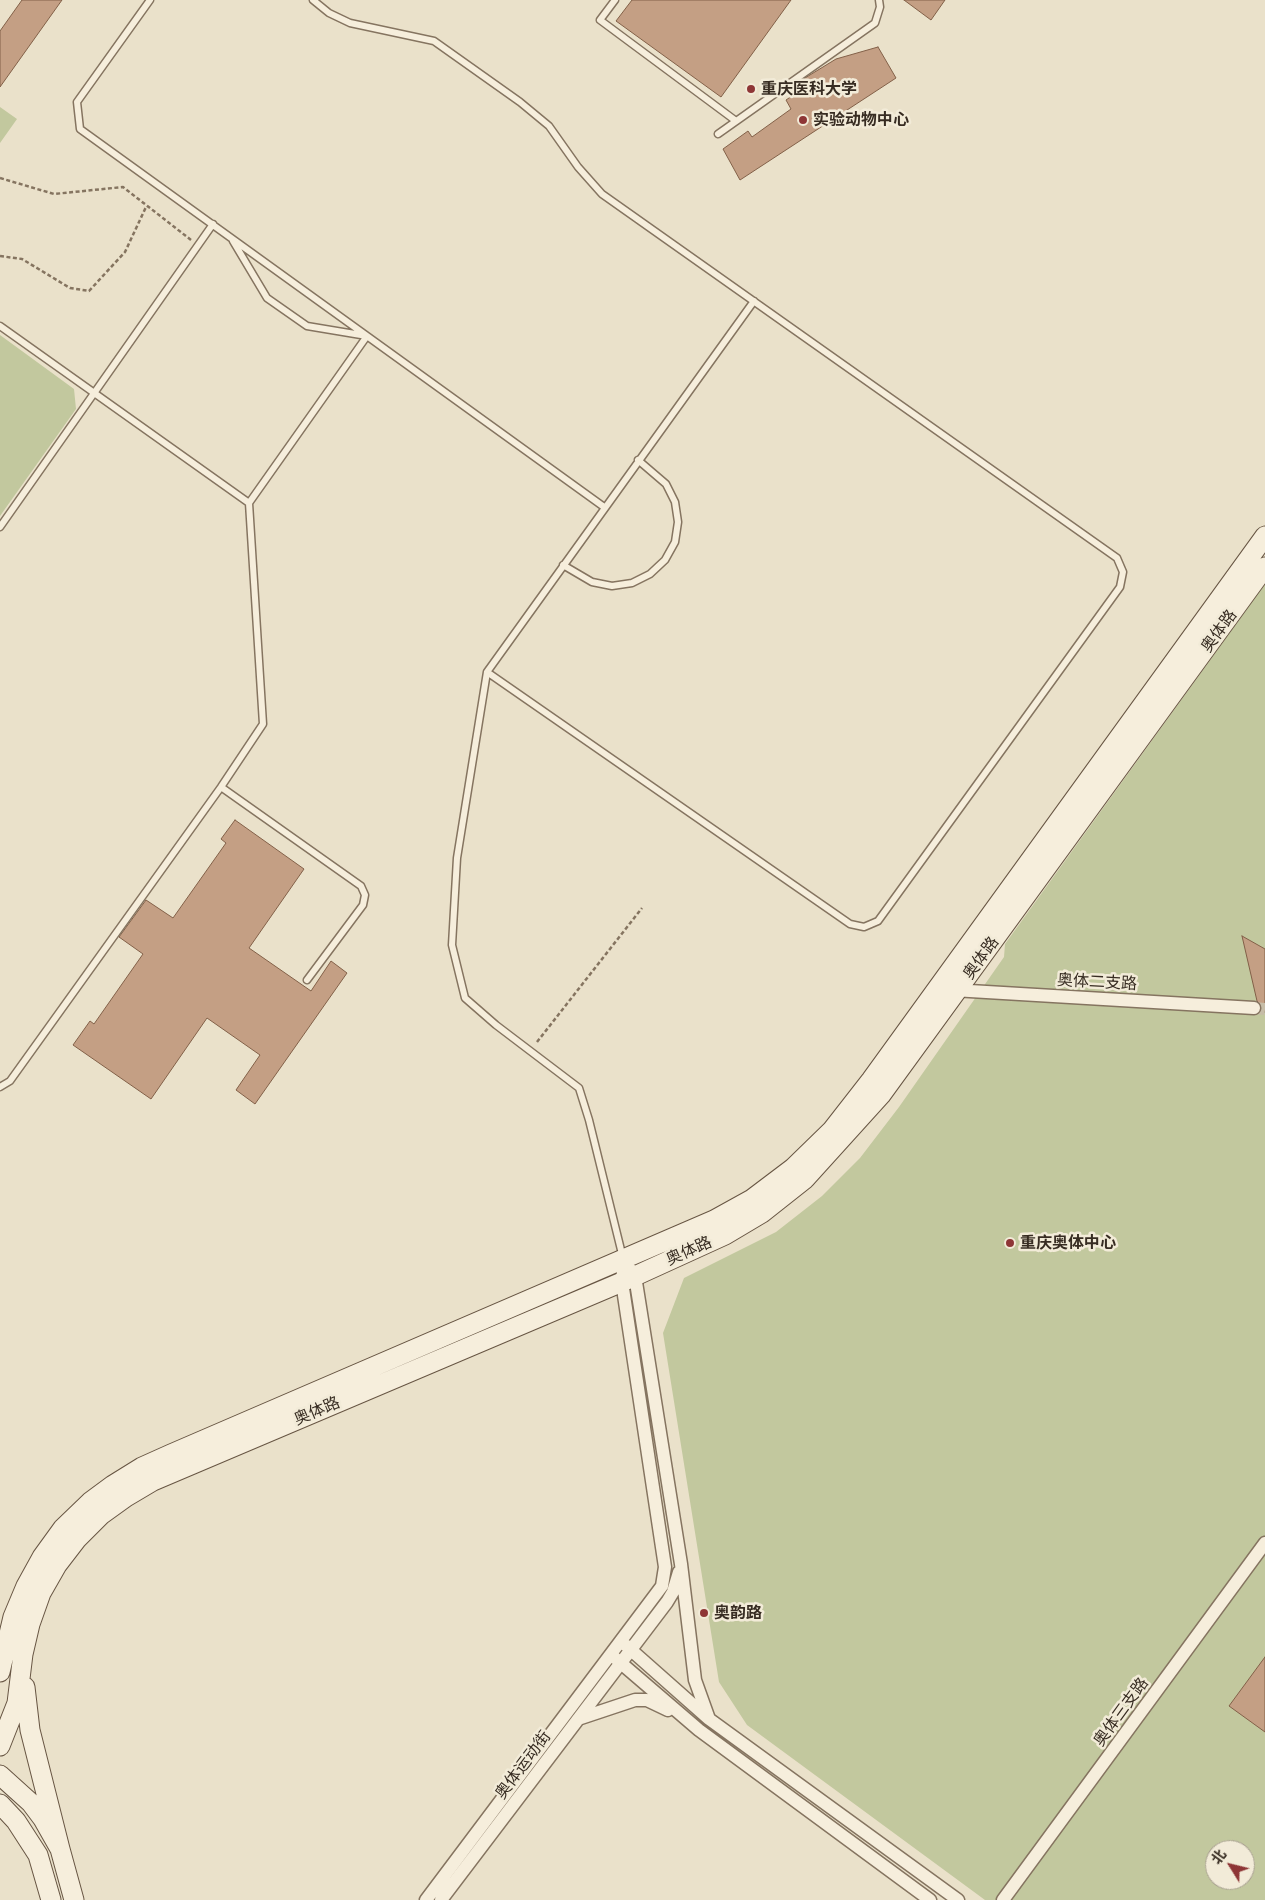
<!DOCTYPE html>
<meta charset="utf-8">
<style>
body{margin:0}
#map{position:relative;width:1265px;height:1900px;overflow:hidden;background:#eae1ca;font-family:"Playfair Display","Noto Sans SC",serif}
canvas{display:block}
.north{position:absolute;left:1205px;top:1840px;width:50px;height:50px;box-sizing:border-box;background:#f2ebd8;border:1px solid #a79f8f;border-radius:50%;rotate:306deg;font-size:14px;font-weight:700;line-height:20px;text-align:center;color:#372c22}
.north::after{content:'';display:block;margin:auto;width:18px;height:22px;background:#8e3636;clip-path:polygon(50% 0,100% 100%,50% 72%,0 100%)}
</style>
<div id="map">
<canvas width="1265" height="1900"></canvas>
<div class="north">北</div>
</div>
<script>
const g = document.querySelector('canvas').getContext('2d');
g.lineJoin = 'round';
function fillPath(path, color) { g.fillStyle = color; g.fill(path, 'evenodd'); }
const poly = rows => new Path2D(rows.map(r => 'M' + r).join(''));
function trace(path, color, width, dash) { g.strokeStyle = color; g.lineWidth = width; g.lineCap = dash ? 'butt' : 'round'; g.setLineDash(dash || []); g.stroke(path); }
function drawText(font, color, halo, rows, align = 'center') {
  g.font = font + ' "Playfair Display","Noto Sans SC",serif'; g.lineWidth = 5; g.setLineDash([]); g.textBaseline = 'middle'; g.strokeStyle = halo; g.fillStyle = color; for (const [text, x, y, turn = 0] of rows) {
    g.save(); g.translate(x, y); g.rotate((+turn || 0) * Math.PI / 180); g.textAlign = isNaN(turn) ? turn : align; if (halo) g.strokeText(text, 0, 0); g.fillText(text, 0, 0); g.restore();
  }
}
fillPath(poly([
 [0,107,17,119,0,143],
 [0,335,74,389,76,409,0,516],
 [1265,584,1265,1900,985,1900,747,1725,719,1682,663,1333,684,1278,776,1232,822,1196,860,1158,899,1107,1004,957,1005,944],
 [1215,1850,1245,1850,1245,1880,1215,1880]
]), '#c2c89e');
const building = poly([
 [22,0,62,0,0,87,0,31,22,0],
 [632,0,791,0,721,97,616,21,632,0],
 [904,0,945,0,931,20,904,0],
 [878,47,896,78,740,180,723,149,748,131,752,137,791,109,786,100,801,90,797,84,805,78,836,59,878,47],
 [235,820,304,869,249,948,311,991,331,961,347,973,255,1104,236,1090,260,1055,207,1018,151,1099,73,1045,90,1021,94,1024,143,954,119,937,146,900,173,918,226,843,221,839,235,820],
 [1242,936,1265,949,1265,1012,1261,1012,1261,1005,1257,1001,1242,936],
 [1265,1657,1265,1732,1229,1706,1265,1657]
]);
fillPath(building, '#c49f84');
trace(building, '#826048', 1);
trace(poly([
 [1254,1008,1265,1009]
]), '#c6bda8', 12, [12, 6]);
const service = poly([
 [150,0,77,102,80,129,604,507],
 [313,0,329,13,350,23,434,41,520,102,549,126,578,167,602,194,1117,558,1123,572,1120,587,878,921,864,927,850,924,487,672],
 [615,0,600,20,736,121],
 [718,134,875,23,880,7,879,0],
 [0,326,249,503,367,336,307,326,267,298,233,241],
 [0,527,213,224],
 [563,565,592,582,612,586,632,583,650,574,665,560,675,542,678,522,675,502,666,484,638,460],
 [221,787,361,886,365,895,363,905,307,980],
 [0,1087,10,1081,221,787,263,724,249,503],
 [623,1258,589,1120,579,1088,496,1025,465,998,452,945,457,858,487,672,754,301]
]);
const minor = poly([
 [953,990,1254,1008],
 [631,1270,635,1276,681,1564,695,1680,709,1719],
 [622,1642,709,1719,958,1900],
 [615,1658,699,1730,930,1900],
 [578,1719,635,1700,647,1700,668,1710],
 [426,1900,662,1586,665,1567,622,1282,624,1259],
 [441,1900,667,1602,673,1592,679,1572],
 [1003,1900,1265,1543]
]);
const secondary = poly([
 [0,1672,13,1617,26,1586,42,1557,63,1528,90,1502,113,1485,142,1467,171,1454,714,1220,752,1199,793,1168,832,1130,871,1080,1265,536],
 [25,1687,30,1730,60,1849],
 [0,1746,17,1703,23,1654,30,1624,41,1593,57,1565,77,1539,101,1515,126,1497,153,1481,622,1282,725,1235,762,1213,805,1179,881,1095,1265,567],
 [0,1775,31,1803,43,1819,60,1849,74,1900],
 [0,1804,16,1821,38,1855,51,1900]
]);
trace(service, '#857460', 9);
trace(minor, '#857460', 15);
trace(secondary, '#675543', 21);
trace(poly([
 [0,178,54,194,123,187,191,240],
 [0,256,22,259,70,288,89,291,125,252,146,207],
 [537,1042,642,908]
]), '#857460', 2.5, [4, 2.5]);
trace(service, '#f6eedc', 6);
trace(minor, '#f6eedc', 12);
trace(secondary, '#f6eedc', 19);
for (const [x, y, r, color] of [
 [751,89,5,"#8e3636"],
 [803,120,5,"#8e3636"],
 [1010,1243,5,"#8e3636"],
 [704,1613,5,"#8e3636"]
]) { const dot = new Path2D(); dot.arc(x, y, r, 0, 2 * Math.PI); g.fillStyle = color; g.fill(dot); trace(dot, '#f2ebd8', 2); }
drawText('bold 16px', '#372c22', '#f2ebd8', [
 ["重庆医科大学",761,89],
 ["实验动物中心",813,120],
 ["重庆奥体中心",1020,1243],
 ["奥韵路",714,1613]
], 'left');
drawText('16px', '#372c22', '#f2ebd8', [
 ["奥体路",1219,631,-54],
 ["奥体路",981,958,-54],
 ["奥体二支路",1097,982,3],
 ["奥体路",689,1251,-24],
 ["奥体路",317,1411,-23],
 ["奥体三支路",1121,1712,-54],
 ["奥体运动街",523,1765,-53]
]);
</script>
